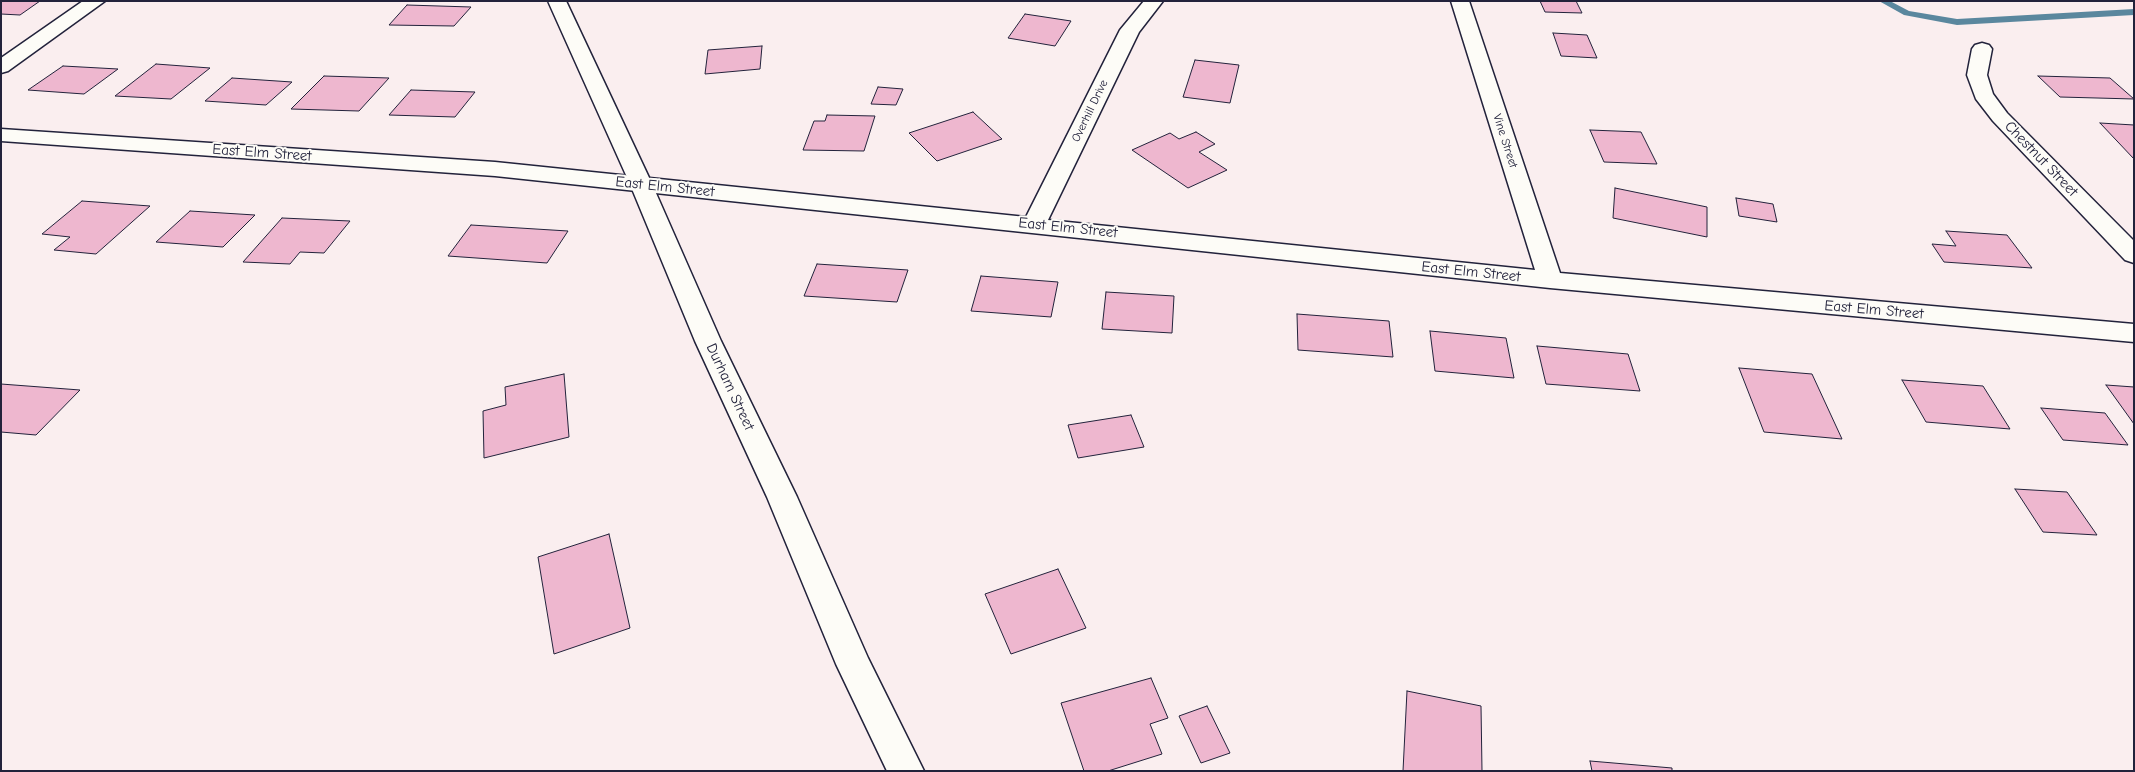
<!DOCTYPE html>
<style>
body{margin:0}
#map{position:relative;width:2135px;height:772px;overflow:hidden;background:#faeeef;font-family:"Comic Neue",sans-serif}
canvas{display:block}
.frame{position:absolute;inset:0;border:2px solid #22223b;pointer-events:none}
</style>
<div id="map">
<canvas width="2135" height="772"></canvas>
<div class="frame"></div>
</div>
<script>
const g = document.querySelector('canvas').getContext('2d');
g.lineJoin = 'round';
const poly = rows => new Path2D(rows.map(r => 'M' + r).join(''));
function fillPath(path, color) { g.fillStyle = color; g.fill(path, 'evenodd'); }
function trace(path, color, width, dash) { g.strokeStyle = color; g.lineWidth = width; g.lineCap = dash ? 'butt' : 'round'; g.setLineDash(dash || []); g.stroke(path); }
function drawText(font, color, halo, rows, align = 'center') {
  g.font = font + ' "Comic Neue",sans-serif'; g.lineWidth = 4; g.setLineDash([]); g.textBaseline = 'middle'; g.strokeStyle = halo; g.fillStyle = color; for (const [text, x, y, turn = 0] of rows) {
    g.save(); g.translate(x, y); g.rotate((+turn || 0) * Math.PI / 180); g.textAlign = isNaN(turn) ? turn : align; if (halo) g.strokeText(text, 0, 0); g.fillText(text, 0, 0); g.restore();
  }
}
fillPath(poly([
 [1879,1,1890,1,1909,11,1957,19,2134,9,2134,15,1957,25,1904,15,1879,1]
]), '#5a879e');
const building = poly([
 [1,1,40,1,20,15,1,14,1,1],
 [1540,1,1576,1,1582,13,1545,12,1540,1],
 [407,5,471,7,454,26,389,25,407,5],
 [1025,14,1071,21,1055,46,1008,38,1025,14],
 [1553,33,1587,35,1597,58,1561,56,1553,33],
 [762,46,760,69,705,74,708,50,762,46],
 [1195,60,1239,65,1230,103,1183,97,1195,60],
 [156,64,210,68,171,99,115,96,156,64],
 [63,66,118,69,84,94,28,90,63,66],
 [324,76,389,78,359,111,291,109,324,76],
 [2038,76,2110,78,2134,99,2060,97,2038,76],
 [232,78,292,82,266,105,205,101,232,78],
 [878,87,903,89,896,105,871,104,878,87],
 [411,90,475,92,455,117,389,115,411,90],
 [973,112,1002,139,937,161,909,133,973,112],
 [827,115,875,116,864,151,803,150,814,121,825,121,827,115],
 [2100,123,2134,125,2134,159,2100,123],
 [1590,130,1641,132,1657,164,1604,162,1590,130],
 [1196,132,1215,144,1199,152,1227,170,1188,188,1132,150,1170,133,1179,139,1196,132],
 [1615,188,1707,207,1707,237,1613,218,1615,188],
 [1736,198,1773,204,1777,222,1739,216,1736,198],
 [82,201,150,206,96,254,54,250,70,237,42,234,82,201],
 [190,211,255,215,223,247,156,242,190,211],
 [282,218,350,221,324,253,300,252,290,264,243,262,282,218],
 [471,225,568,231,547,263,448,256,471,225],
 [1946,231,2007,235,2032,268,1944,262,1932,244,1956,246,1946,231],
 [817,264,908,270,897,302,804,296,817,264],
 [981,276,1058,282,1051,317,971,311,981,276],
 [1106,292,1174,296,1172,333,1102,329,1106,292],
 [1297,314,1389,321,1393,357,1298,350,1297,314],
 [1430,331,1506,338,1514,378,1435,371,1430,331],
 [1537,346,1628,354,1640,391,1546,384,1537,346],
 [1739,368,1812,374,1842,439,1764,432,1739,368],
 [564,374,569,437,484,458,483,411,506,405,505,387,564,374],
 [1902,380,1983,386,2010,429,1926,422,1902,380],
 [1,384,80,390,36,435,1,432,1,384],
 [2106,385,2134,387,2134,424,2106,385],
 [2041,408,2105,413,2128,445,2063,440,2041,408],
 [1131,415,1144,447,1078,458,1068,425,1131,415],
 [2015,489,2067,492,2097,535,2043,532,2015,489],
 [609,534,630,628,554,654,538,557,609,534],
 [1058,569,1086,628,1011,654,985,594,1058,569],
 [1151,678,1168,718,1150,724,1162,754,1108,771,1084,771,1061,703,1151,678],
 [1407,691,1481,706,1482,771,1403,771,1407,691],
 [1207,706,1230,753,1201,763,1179,716,1207,706],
 [1590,761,1672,768,1672,771,1592,771,1590,761]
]);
fillPath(building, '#eeb7cf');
trace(building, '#22223b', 1);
const street = poly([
 [83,1,105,1,8,71,1,73,1,58,83,1],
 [1144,1,1163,1,1139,32,1048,220,1535,270,1451,1,1469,1,1560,273,2134,324,2134,342,1550,288,495,176,1,141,1,129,495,162,1026,217,1120,30,1144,1],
 [1982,43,1989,45,1992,49,1987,75,1993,94,2007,113,2134,241,2134,263,2125,260,1993,121,1976,99,1967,75,1972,49,1975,45,1982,43]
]);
const secondary = poly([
 [548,1,566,1,652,184,721,341,797,497,868,658,924,771,887,771,836,664,767,497,695,341,630,184,548,1]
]);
trace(street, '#22223b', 3);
trace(secondary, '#22223b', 3);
fillPath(street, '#fdfcf7');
fillPath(secondary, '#fdfcf7');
drawText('12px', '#22223b', '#fdfcf7', [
 ["Overhill Drive",1090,111,-64],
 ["Vine Street",1505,141,72]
]);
drawText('15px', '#22223b', '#fdfcf7', [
 ["East Elm Street",262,153,4],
 ["Chestnut Street",2041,159,46],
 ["East Elm Street",665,187,6],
 ["East Elm Street",1068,228,6],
 ["East Elm Street",1471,272,6],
 ["East Elm Street",1874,310,5],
 ["Durham Street",730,387,65]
]);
</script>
